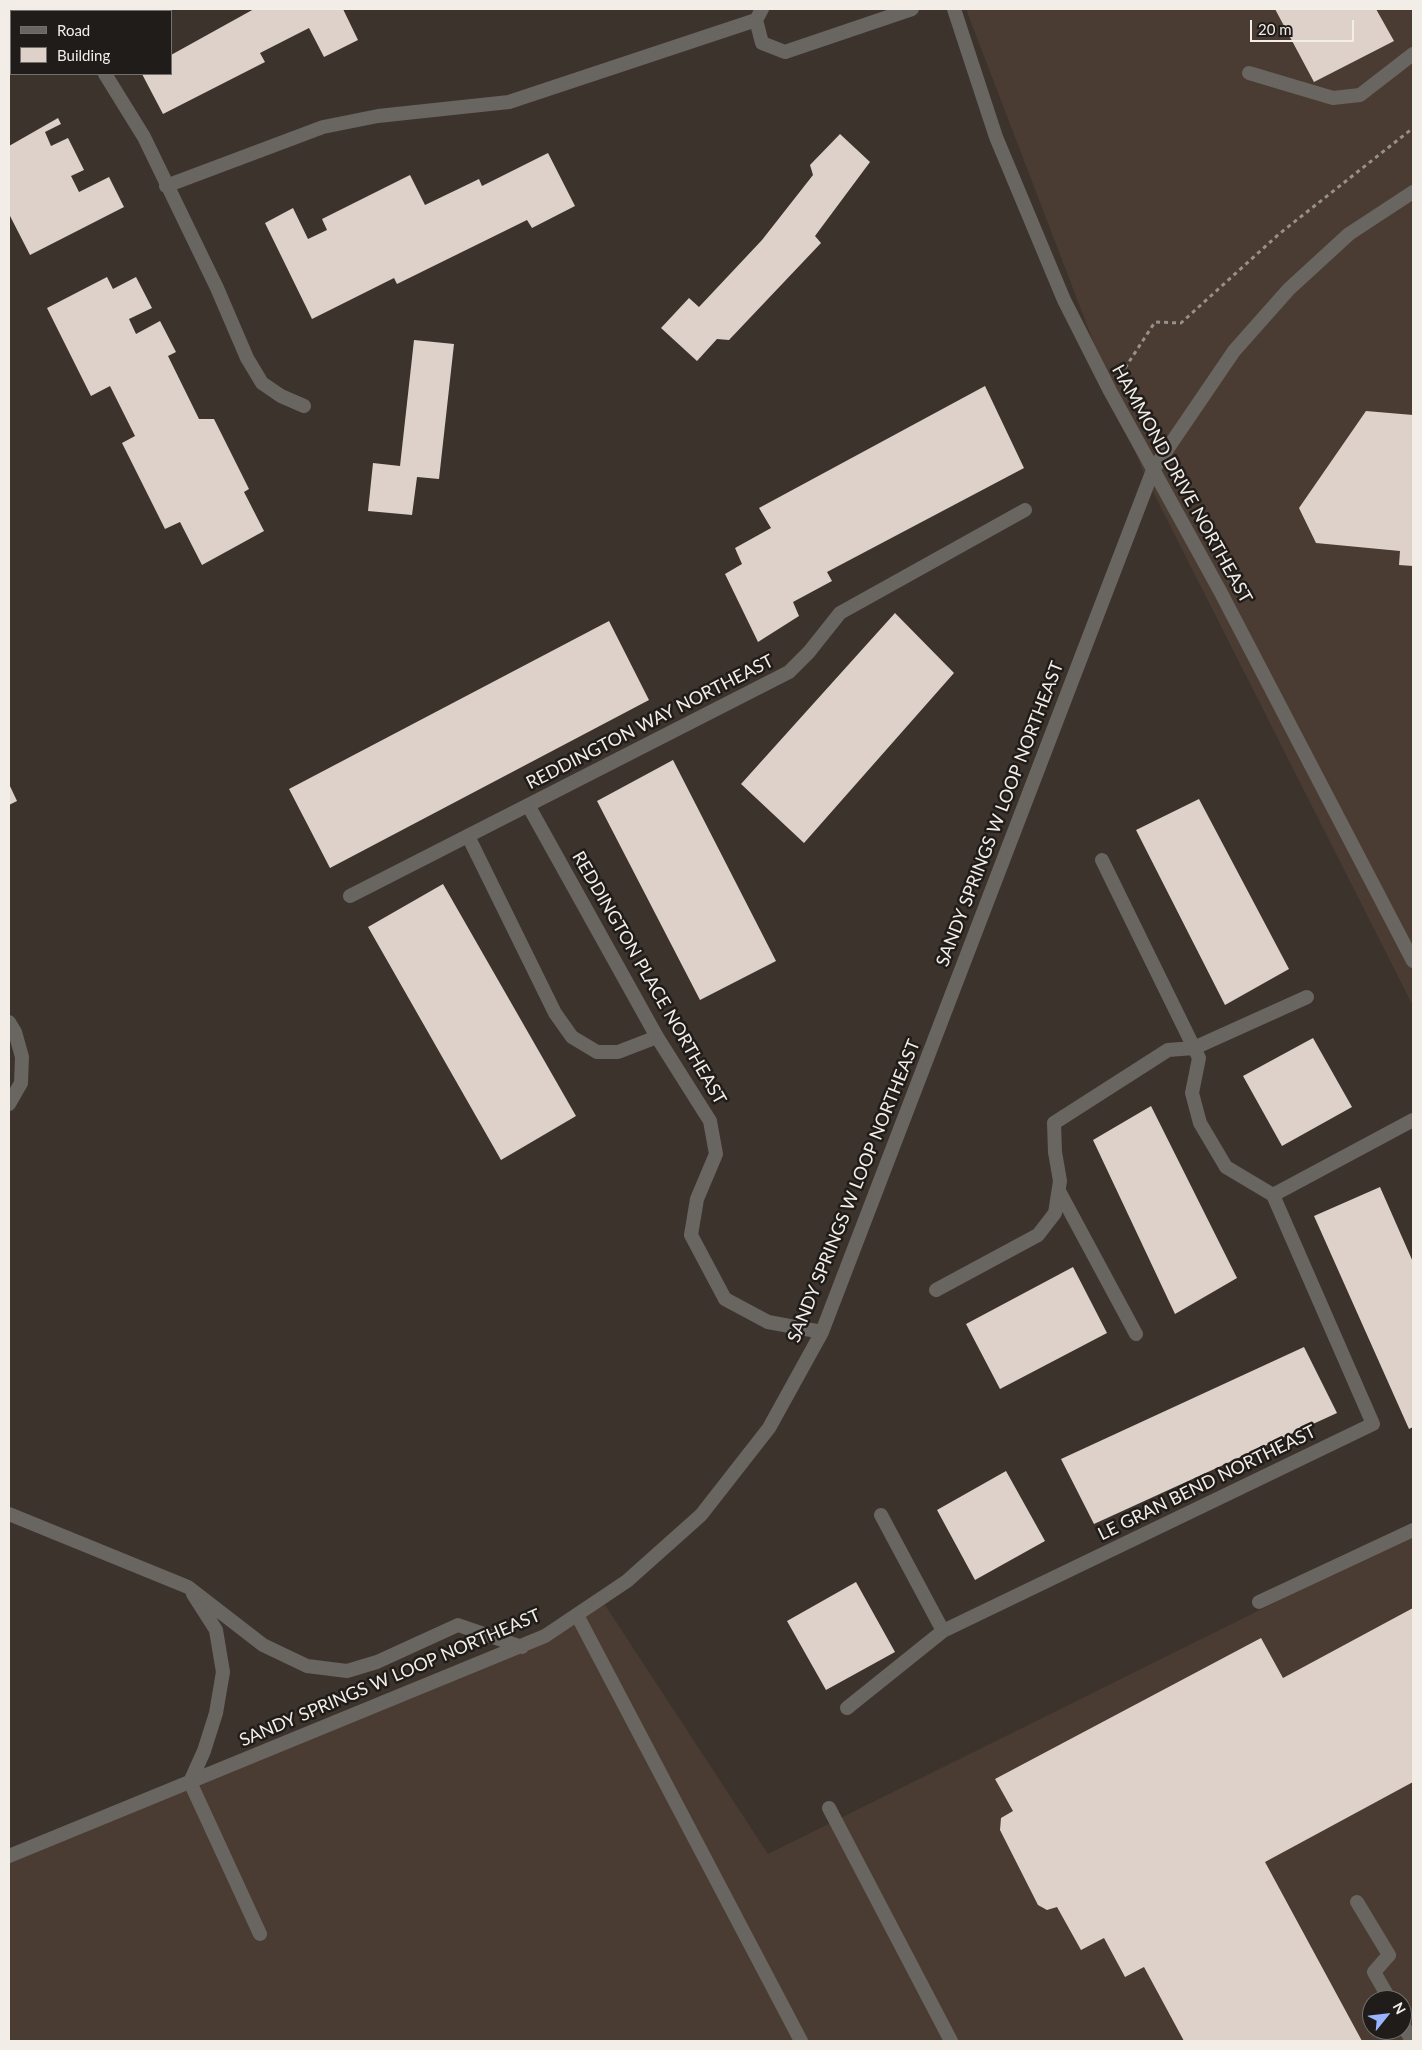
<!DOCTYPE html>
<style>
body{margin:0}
#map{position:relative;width:1422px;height:2050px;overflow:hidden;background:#3c332c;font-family:Lato,sans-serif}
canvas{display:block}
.frame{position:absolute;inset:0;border:10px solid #f3ede8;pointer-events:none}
.legend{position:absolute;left:10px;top:10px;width:162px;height:65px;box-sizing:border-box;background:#201c19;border:1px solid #74706c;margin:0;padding:6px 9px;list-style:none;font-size:15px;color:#f3ede8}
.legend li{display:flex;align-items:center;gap:10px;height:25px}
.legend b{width:25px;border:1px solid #74706c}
.north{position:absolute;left:1362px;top:1990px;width:50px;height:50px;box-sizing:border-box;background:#201c19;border:1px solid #74706c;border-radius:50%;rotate:61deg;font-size:14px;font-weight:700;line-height:20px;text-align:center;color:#f3ede8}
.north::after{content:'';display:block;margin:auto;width:18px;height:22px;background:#99b5fd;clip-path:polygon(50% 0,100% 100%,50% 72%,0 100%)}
.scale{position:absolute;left:1250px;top:20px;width:104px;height:22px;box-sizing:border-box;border:2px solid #f3ede8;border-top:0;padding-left:6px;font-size:15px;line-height:18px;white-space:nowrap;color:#f3ede8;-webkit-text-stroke:4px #201c19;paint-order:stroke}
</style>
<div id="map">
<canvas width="1422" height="2050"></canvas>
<div class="frame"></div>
<ul class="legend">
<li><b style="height:6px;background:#696561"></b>Road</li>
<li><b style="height:14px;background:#ddd1c9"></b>Building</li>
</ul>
<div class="north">N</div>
<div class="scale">20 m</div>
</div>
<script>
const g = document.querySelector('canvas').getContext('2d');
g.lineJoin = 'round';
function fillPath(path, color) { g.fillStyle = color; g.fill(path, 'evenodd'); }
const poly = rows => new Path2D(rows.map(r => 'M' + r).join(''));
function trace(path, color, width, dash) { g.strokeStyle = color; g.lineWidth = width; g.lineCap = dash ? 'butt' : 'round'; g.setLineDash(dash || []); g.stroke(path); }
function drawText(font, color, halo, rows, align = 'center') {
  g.font = font + ' Lato,sans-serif'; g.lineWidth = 5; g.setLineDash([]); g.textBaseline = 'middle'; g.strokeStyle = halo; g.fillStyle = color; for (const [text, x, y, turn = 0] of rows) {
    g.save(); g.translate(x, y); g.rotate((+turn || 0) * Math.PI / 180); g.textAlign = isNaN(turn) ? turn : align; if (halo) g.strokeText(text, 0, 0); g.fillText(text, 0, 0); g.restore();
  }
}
fillPath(poly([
 [966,9,1413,9,1413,1006,1144,474],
 [1413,1534,1413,2041,9,2041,9,1858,605,1605,768,1854],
 [1372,2000,1402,2000,1402,2030,1372,2030]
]), '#4a3c32');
fillPath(poly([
 [254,9,343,9,358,40,324,57,309,28,260,53,265,62,163,114,142,74,171,74,171,55],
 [1275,9,1376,9,1394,41,1314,82],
 [58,118,61,124,45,132,51,146,68,138,84,170,71,176,79,192,109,177,124,207,30,255,9,214,9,146],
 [840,134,870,162,815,236,821,243,729,340,717,339,697,361,661,328,689,298,699,307,762,240,813,175,810,165],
 [548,153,575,206,532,228,527,220,397,284,394,278,312,319,265,223,293,208,308,239,327,230,322,219,410,175,425,205,479,179,482,186],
 [107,277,113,289,136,277,152,308,129,319,136,334,160,321,176,352,168,356,199,419,214,419,249,489,244,492,264,531,202,565,180,522,165,529,122,443,135,436,110,386,91,396,47,308],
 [414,340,454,344,439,479,417,477,412,515,368,511,373,463,400,466],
 [985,386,1024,468,827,572,832,581,793,602,799,616,758,642,725,574,742,564,735,548,771,528,759,508],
 [1366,411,1413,415,1413,566,1399,565,1400,551,1316,543,1299,508],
 [895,613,954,673,804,843,741,784],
 [609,621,649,700,330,868,289,789],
 [673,760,776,961,700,1000,597,801],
 [9,784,17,801,9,805],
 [1199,799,1289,969,1225,1005,1136,830],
 [443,884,576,1116,501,1160,368,927],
 [1313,1038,1352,1107,1282,1146,1243,1076],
 [1151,1106,1237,1278,1175,1314,1093,1140],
 [1380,1187,1413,1262,1413,1427,1409,1429,1314,1216],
 [1073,1267,1107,1333,1000,1389,966,1324],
 [1304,1347,1337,1413,1094,1524,1061,1459],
 [1006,1471,1045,1541,975,1580,937,1510],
 [856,1582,895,1652,826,1690,787,1621],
 [1413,1608,1413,1782,1265,1862,1362,2041,1184,2041,1144,1967,1125,1977,1104,1938,1081,1950,1057,1907,1047,1910,1038,1905,1000,1830,1001,1818,1013,1811,995,1779,1261,1638,1283,1678]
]), '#ddd1c9');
trace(poly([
 [1125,368,1155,322,1181,323,1279,234,1413,128]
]), '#98908a', 3, [4, 4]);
trace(poly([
 [1249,73,1333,98,1360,95,1413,54],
 [468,836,555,1013,572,1037,597,1052,618,1052,657,1037],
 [1259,1602,1413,1530],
 [577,1615,801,2041],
 [190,1782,260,1934],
 [829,1808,951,2041],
 [1357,1902,1389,1955,1374,1972,1390,2000],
 [1402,2023,1412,2041]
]), '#696561', 14);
trace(poly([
 [67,9,68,11],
 [756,20,762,43,785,52,912,9],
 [105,74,144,137,217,288,247,358,262,383,281,396,304,406],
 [166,186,323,127,378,116,509,102,756,20,762,9],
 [528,805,657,1037,710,1121,716,1154,697,1199,691,1235,725,1299,768,1322,822,1332],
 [350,896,789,672,809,652,840,613,1025,510],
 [9,1022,15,1032,22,1057,21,1083,9,1104],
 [1059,1191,1136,1334],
 [1273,1195,1413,1120],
 [936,1290,1038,1235,1055,1213,1060,1181,1055,1152,1054,1123,1168,1050,1194,1048,1307,997],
 [9,1514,188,1587,263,1645,307,1666,347,1671,377,1662,458,1625,522,1647],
 [881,1515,943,1631],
 [847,1708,943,1631,1373,1424,1273,1195,1226,1167,1200,1123,1192,1093,1199,1058,1102,860],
 [190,1782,204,1751,216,1713,223,1672,216,1630,193,1594],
 [9,1856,545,1636,627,1581,701,1515,769,1428,822,1332,1153,470,1234,351,1289,289,1349,234,1413,192]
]), '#696561', 14);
trace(poly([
 [954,9,996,137,1064,300,1110,391,1220,591,1413,961]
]), '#696561', 14);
drawText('18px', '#f3ede8', '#201c19', [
 ["HAMMOND DRIVE NORTHEAST",1182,484,61],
 ["REDDINGTON WAY NORTHEAST",650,722,-27],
 ["SANDY SPRINGS W LOOP NORTHEAST",1000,814,-69],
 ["REDDINGTON PLACE NORTHEAST",649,978,60],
 ["SANDY SPRINGS W LOOP NORTHEAST",854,1191,-68],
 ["LE GRAN BEND NORTHEAST",1207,1483,-26],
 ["SANDY SPRINGS W LOOP NORTHEAST",390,1678,-23]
]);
</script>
